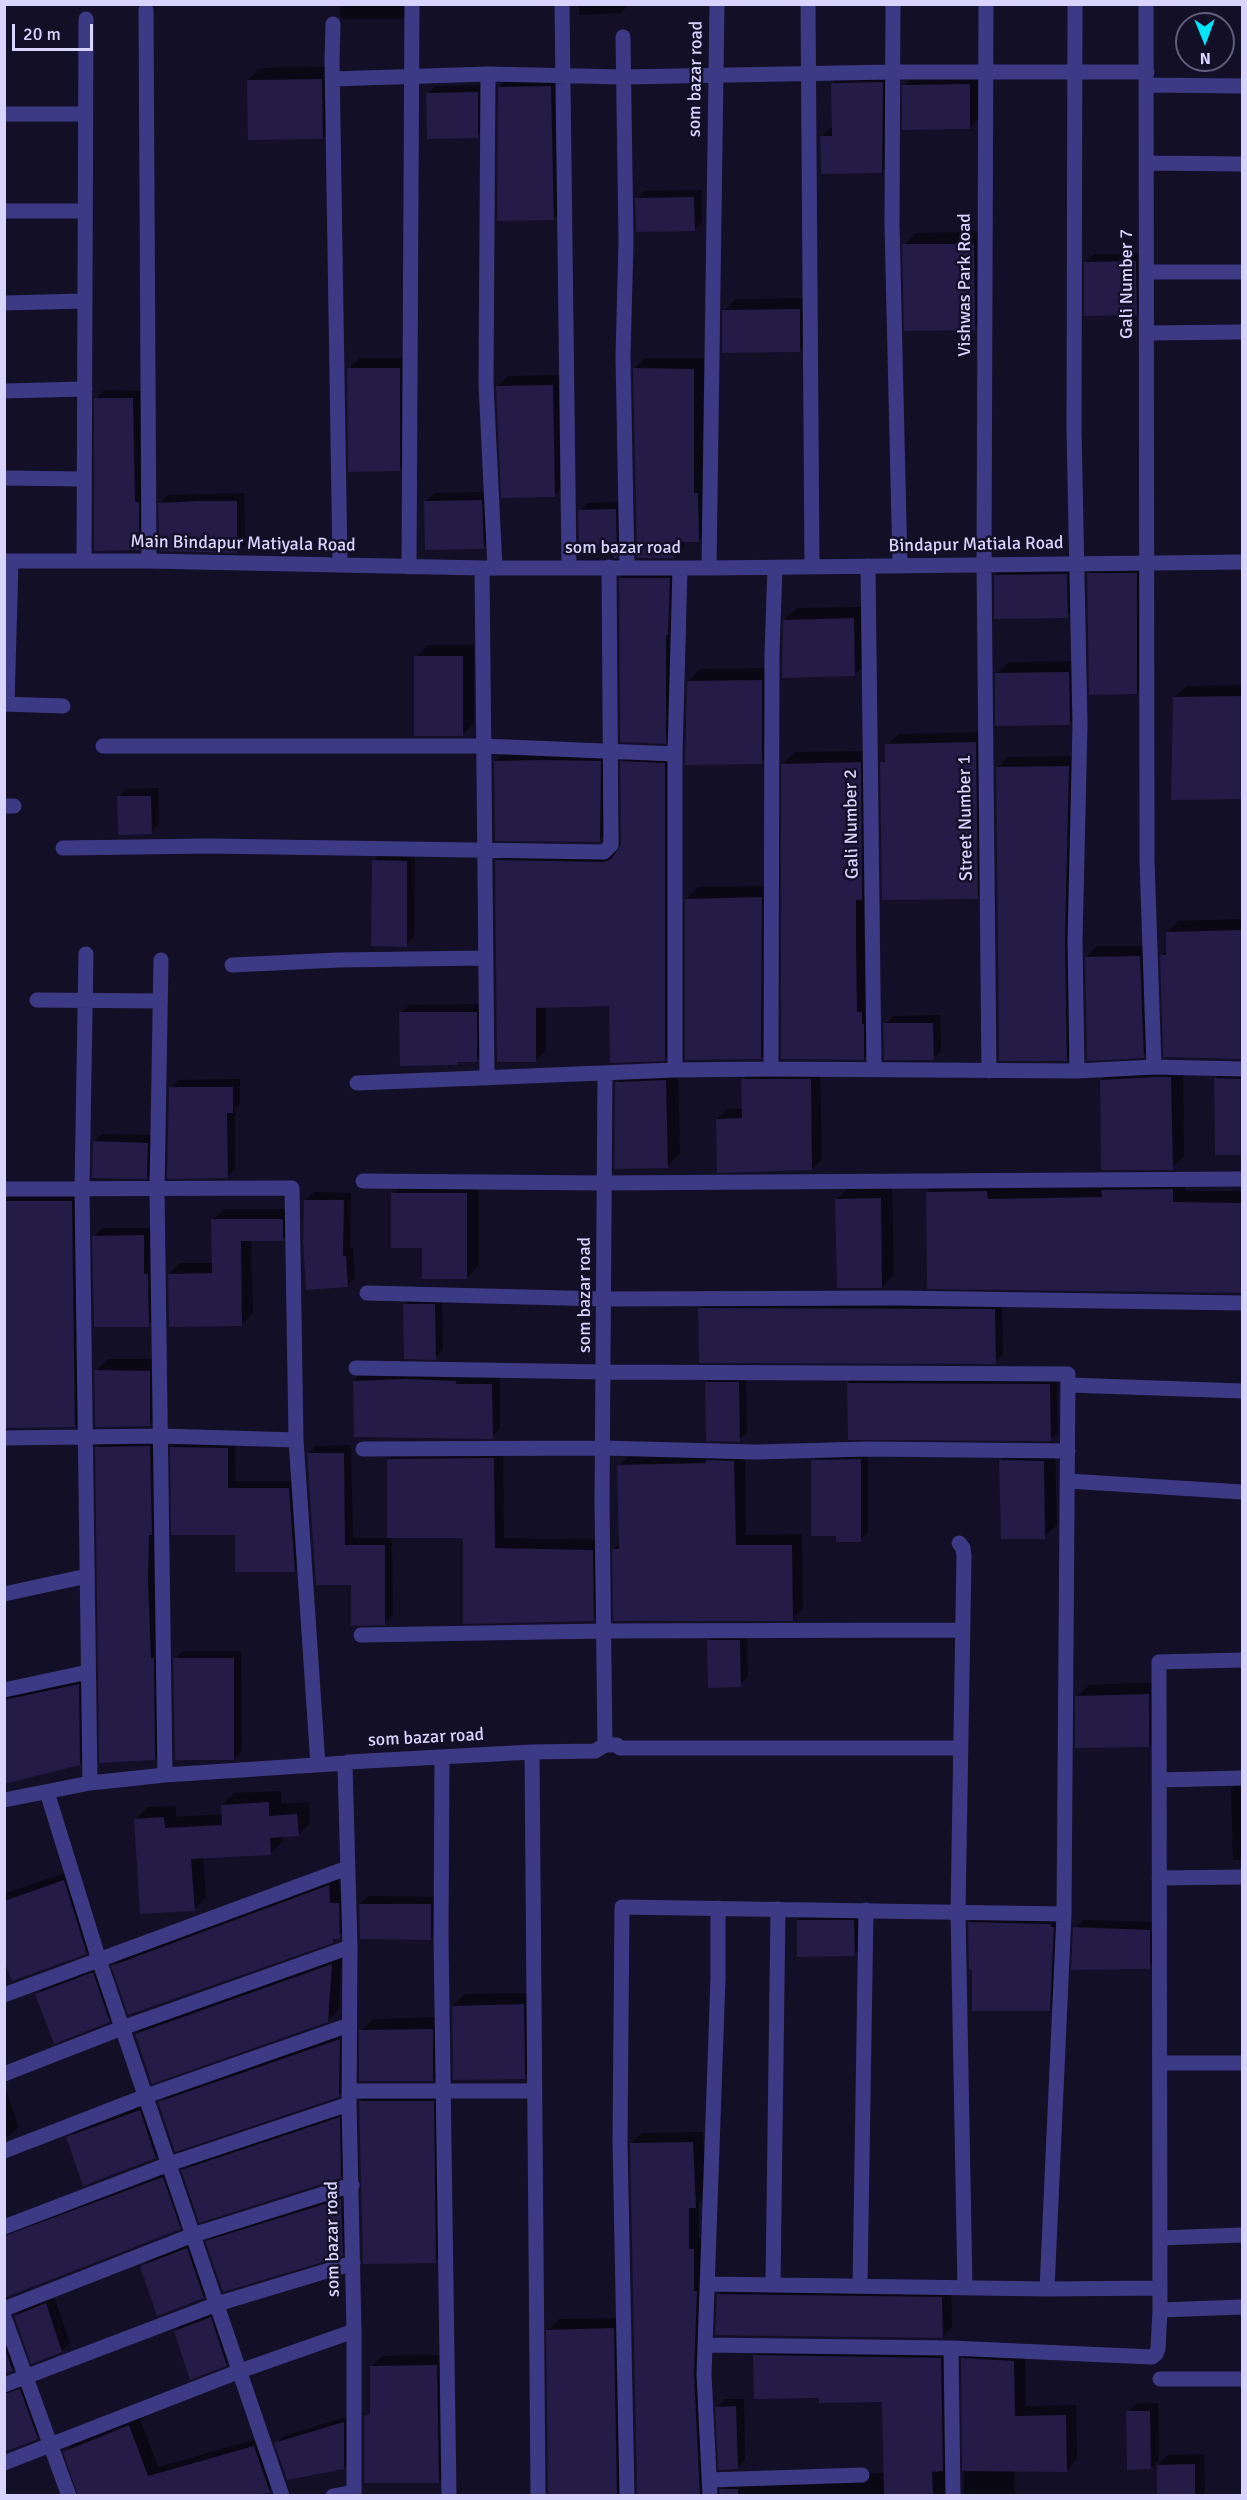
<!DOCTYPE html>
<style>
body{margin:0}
#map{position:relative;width:1247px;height:2500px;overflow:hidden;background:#130f26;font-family:Signika,sans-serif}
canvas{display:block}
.frame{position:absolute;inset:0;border:6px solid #d9d4ff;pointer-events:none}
.north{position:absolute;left:1175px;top:12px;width:60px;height:60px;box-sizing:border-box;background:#130f26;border:2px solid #625e7d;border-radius:50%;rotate:179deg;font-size:16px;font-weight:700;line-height:24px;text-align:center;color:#d9d4ff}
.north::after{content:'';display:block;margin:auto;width:21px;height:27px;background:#00e5ff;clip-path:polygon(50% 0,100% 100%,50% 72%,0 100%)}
.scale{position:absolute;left:12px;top:24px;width:81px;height:27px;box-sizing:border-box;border:3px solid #d9d4ff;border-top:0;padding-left:8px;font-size:18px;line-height:21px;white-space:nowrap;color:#d9d4ff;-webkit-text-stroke:4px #130f26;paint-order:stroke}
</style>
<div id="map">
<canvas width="1247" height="2500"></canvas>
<div class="frame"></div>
<div class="north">N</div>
<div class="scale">20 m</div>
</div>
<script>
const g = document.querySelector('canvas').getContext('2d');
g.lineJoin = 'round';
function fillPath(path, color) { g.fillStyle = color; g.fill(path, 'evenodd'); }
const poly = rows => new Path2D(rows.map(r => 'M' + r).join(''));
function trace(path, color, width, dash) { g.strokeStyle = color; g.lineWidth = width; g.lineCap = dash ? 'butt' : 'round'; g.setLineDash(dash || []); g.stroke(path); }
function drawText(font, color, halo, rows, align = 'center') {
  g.font = font + ' Signika,sans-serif'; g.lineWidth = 5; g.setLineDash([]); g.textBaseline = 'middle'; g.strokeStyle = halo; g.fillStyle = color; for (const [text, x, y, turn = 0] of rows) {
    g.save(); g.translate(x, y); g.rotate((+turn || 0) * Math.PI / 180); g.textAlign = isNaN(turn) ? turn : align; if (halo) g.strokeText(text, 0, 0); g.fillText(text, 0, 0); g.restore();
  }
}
fillPath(poly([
 [340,4,410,4,410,11,402,19,343,19,340,15],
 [492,4,552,4,492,5],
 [997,4,1066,4,997,6],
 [573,5,573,4,629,5,620,13,579,15,579,5],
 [334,67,335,125,323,138,248,80,260,68],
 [981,72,982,116,970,128,904,86,916,73],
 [890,75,890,163,882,171,822,136,830,128,833,128,833,83,841,76],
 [559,78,561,211,553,219,499,87,507,79],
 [485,85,485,128,477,136,427,94,435,86],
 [702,190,702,222,694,230,637,199,645,191],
 [986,232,986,316,974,329,904,245,916,233],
 [1094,254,1144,254,1144,306,1136,314,1086,262],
 [811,298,812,338,800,350,724,311,736,299],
 [359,358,410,358,410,459,399,469,348,369],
 [645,358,705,358,709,530,698,541,684,541,684,546,673,557,634,369],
 [563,375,565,484,554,495,497,387,508,376],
 [104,390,140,391,147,541,139,549,96,398],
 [489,492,492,539,484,547,426,501,434,493],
 [244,493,245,544,237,552,160,503,168,495],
 [624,502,624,549,616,557,615,547,580,511,588,503],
 [1148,561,1149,680,1136,693,1088,574,1100,562],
 [1079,562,1080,604,1067,616,995,575,1008,563],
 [632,567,681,567,676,731,665,742,620,578],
 [865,607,866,663,854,675,784,620,797,608],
 [428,645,474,645,474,723,462,735,416,657],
 [1081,661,1082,711,1070,723,996,674,1009,662],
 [774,668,774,750,761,762,688,682,700,669],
 [1242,685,1242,797,1173,799,1174,698,1186,686],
 [987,732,988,886,977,898,882,763,887,757,887,745,898,734],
 [507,749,612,749,612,828,599,841,495,761],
 [633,751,676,753,676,1048,665,1059,611,1005,546,1006,546,1050,535,1061,497,861,508,850,620,850,622,846,622,762],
 [872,751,876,1046,864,1058,783,764,795,752],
 [1080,756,1078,1049,1066,1060,997,768,1008,757],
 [158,788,159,824,151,832,118,797,126,789],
 [381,853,415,853,414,937,406,945,373,861],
 [773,886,773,1046,761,1058,686,899,698,887],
 [1242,919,1242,1058,1165,1056,1161,956,1168,950,1167,932,1179,921],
 [1097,946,1151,946,1154,1045,1143,1056,1087,957],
 [484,1004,484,1052,476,1060,459,1060,456,1064,401,1013,409,1005],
 [940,1015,941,1051,933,1059,885,1024,893,1016],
 [1183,1066,1184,1156,1172,1168,1101,1080,1113,1068],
 [1227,1067,1242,1067,1242,1153,1217,1154,1215,1079],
 [678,1069,680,1154,667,1166,616,1083,628,1071],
 [752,1070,820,1070,822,1159,812,1169,717,1119,727,1109,743,1109,743,1080],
 [240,1079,240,1104,235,1109,235,1169,227,1177,170,1088,178,1080],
 [102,1134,155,1135,155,1169,147,1177,94,1142],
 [1185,1178,1185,1191,1242,1191,1242,1293,929,1287,927,1192,939,1180],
 [405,1182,479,1182,479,1265,466,1278,424,1246,393,1194],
 [892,1186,894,1275,881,1287,837,1199,849,1187],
 [4,1190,83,1191,86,1415,75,1426,4,1427],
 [314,1192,351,1193,350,1249,353,1248,355,1278,347,1286,306,1200],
 [224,1209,293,1209,293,1229,282,1240,251,1240,253,1313,242,1324,169,1274,180,1263,213,1263,213,1220],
 [102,1228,151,1228,156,1317,148,1325,94,1236],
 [413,1296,442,1297,443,1350,435,1358,405,1304],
 [708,1301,1002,1302,1003,1354,995,1362,700,1309],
 [108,1359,161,1359,161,1413,149,1425,96,1371],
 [362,1373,500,1376,500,1429,492,1437,354,1381],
 [714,1375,746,1375,747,1432,739,1440,706,1383],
 [856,1375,1057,1376,1058,1432,1050,1440,848,1383],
 [108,1436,161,1437,165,1748,154,1759,97,1447],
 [180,1440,236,1440,235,1481,297,1481,302,1563,295,1571,237,1533,172,1448],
 [351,1445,353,1538,388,1538,388,1459,398,1449,503,1449,504,1538,602,1540,603,1610,593,1620,460,1536,392,1537,393,1615,385,1623,353,1584,308,1454,316,1446],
 [1013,1448,1055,1449,1057,1525,1044,1537,1001,1461],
 [745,1451,746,1535,802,1534,803,1608,792,1619,614,1549,620,1543,619,1466,630,1455],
 [868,1452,868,1532,860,1540,813,1461,821,1453],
 [716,1633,747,1633,748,1677,740,1685,708,1641],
 [183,1651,241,1651,242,1751,234,1759,175,1659],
 [91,1673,92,1751,79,1763,4,1783,4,1695],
 [1161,1682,1161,1734,1149,1746,1077,1697,1089,1685],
 [1242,1778,1242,1860,1233,1860,1231,1789],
 [281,1791,281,1804,309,1802,310,1823,298,1835,283,1836,283,1841,271,1853,203,1857,206,1897,194,1910,135,1820,148,1807,176,1806,176,1817,223,1814,222,1805,235,1793],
 [76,1869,98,1940,86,1953,4,1956,4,1894],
 [339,1876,340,1893,349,1893,350,1927,332,1941,113,1966,124,1955],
 [368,1896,439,1897,439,1931,431,1939,360,1904],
 [806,1912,862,1913,862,1946,854,1954,798,1920],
 [980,1912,1061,1913,1060,1999,1049,2010,974,1968,969,1923],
 [1083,1920,1157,1922,1157,1959,1149,1967,1075,1928],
 [342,1954,339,2009,327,2021,136,2034,147,2023],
 [105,1961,121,2009,109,2021,37,1994,49,1982],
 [536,1993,536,2065,524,2077,453,2006,465,1994],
 [444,2017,445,2068,433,2080,361,2031,373,2019],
 [350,2028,350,2084,338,2096,160,2103,171,2091],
 [4,2086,19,2127,4,2139],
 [372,2090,444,2090,447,2250,435,2261,360,2101],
 [152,2099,168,2145,156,2157,68,2138,80,2126],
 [351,2106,352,2165,340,2177,183,2171,195,2158],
 [703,2132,706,2196,699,2203,699,2239,704,2239,716,2494,721,2494,721,2490,732,2479,885,2473,883,2401,820,2396,754,2356,765,2345,951,2348,955,2491,963,2496,549,2496,548,2330,559,2319,624,2318,633,2495,637,2495,631,2143,642,2133],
 [173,2167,191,2217,180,2228,5,2298,5,2309,23,2359,12,2370,6,2373,5,2377,31,2380,48,2427,37,2438,4,2451,4,2223],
 [351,2189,352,2244,342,2255,207,2242,218,2231],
 [195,2241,211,2289,203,2297,142,2267,150,2259],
 [728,2285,951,2288,952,2327,942,2337,718,2295],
 [54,2296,70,2343,62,2351,16,2316,24,2308],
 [218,2310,234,2356,226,2364,175,2331,183,2323],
 [973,2348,1025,2350,1026,2406,1076,2405,1077,2459,1067,2470,1014,2471,1015,2496,964,2496,962,2359],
 [447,2355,449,2471,438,2482,365,2417,372,2410,371,2367,382,2356],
 [725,2399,744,2399,745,2460,737,2468,717,2407],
 [1158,2403,1159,2460,1151,2468,1128,2412,1136,2404],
 [352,2415,352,2459,344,2468,276,2444,284,2436],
 [139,2416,158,2467,264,2437,278,2481,269,2490,80,2496,65,2452,74,2443],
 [1204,2454,1205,2496,1159,2496,1158,2465,1168,2455]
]), '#0007');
fillPath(poly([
 [322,79,323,139,248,140,247,80],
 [883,82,882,173,821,174,820,136,832,136,831,83],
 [970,84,970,129,902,130,902,85],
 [551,86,554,220,497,221,498,87],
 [478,92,478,138,427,139,426,93],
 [694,197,695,231,636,232,635,198],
 [902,244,974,244,975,330,904,331],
 [1136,261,1137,315,1084,316,1084,262],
 [800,309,800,352,722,353,722,310],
 [347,368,400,368,400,471,348,472],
 [633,368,694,369,694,493,698,493,699,542,673,542,674,558,637,558],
 [553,385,555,497,501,498,496,386],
 [94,398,133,398,135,501,139,503,139,550,94,551],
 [482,500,484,549,425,550,424,501],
 [198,501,237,501,237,553,159,551,158,503],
 [616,509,617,558,614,558,614,548,579,549,578,510],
 [1087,573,1137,573,1137,694,1089,695],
 [1067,574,1068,618,994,619,994,575],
 [619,578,670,578,668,635,666,635,666,744,620,742],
 [854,618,855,676,782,678,783,620],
 [414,656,463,656,463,736,414,736],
 [1069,672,1070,725,995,726,995,673],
 [762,680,762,764,685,765,687,681],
 [1242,696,1242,799,1171,800,1173,697],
 [976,742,978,899,882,900,880,762,885,762,885,744],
 [545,760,601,761,600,842,495,841,494,761],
 [620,761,665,763,665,1061,610,1063,609,1006,536,1008,536,1062,497,1062,495,860,604,862,611,859,621,845],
 [861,762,862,900,856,900,856,949,857,1012,862,1012,862,1024,864,1024,864,1060,781,1059,781,764],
 [1069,766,1065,940,1067,1061,999,1061,996,767],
 [117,796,151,796,152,834,118,835],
 [372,860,407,861,407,947,371,946],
 [762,897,761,1059,685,1060,685,899],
 [1242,930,1242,1059,1163,1057,1160,955,1166,955,1166,932],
 [1140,956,1144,1058,1087,1061,1085,957],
 [399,1012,477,1012,477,1062,457,1062,457,1065,400,1066],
 [883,1023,933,1023,934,1060,884,1060],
 [1154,1077,1171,1077,1173,1170,1101,1170,1100,1080],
 [1214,1078,1242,1079,1242,1155,1215,1155],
 [741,1079,811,1079,812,1170,717,1173,716,1119,742,1118],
 [666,1080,668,1168,614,1169,615,1082],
 [169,1087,233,1087,233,1113,227,1113,228,1178,167,1179],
 [93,1141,148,1143,147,1179,92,1178],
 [1173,1189,1173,1202,1242,1203,1242,1293,927,1289,926,1192,987,1191,988,1199,1102,1197,1101,1190],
 [391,1193,467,1193,467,1279,422,1279,422,1248,391,1248],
 [881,1198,882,1288,837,1288,835,1199],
 [304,1200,344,1200,343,1256,346,1256,348,1287,306,1290,303,1241],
 [4,1201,72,1201,75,1427,4,1428],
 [211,1219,283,1219,283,1241,241,1241,242,1326,169,1327,168,1274,212,1273],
 [144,1235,144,1274,148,1274,149,1327,94,1327,92,1236],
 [403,1304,435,1304,436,1360,404,1359],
 [698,1308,995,1309,996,1364,699,1363],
 [94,1370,150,1371,150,1426,95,1427],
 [405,1379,456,1381,456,1384,492,1384,493,1439,354,1437,353,1381],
 [705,1382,739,1382,740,1442,706,1441],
 [847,1383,1050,1384,1051,1441,848,1440],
 [150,1446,152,1535,149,1535,148,1581,151,1658,154,1658,155,1760,99,1763,95,1447],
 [170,1447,228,1448,228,1488,289,1488,295,1572,235,1572,235,1535,171,1535],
 [307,1453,344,1453,345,1545,385,1545,385,1625,351,1626,351,1585,316,1585],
 [494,1458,495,1548,593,1550,594,1621,463,1624,463,1540,460,1538,387,1538,387,1459],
 [861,1459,861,1542,836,1542,836,1536,811,1536,811,1460],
 [706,1460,734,1461,736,1545,792,1545,793,1621,613,1621,612,1549,619,1549,617,1465,706,1463],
 [999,1460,1044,1461,1045,1539,1001,1539],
 [707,1640,740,1640,741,1687,708,1688],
 [173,1658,234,1658,234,1760,175,1760],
 [79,1684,80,1765,4,1784,4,1700],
 [1149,1694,1149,1747,1075,1748,1075,1696],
 [269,1802,269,1816,297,1814,299,1836,270,1838,271,1855,191,1859,195,1911,140,1914,134,1819,164,1817,165,1828,222,1825,221,1805],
 [64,1880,87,1954,12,1981,4,1961,4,1901],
 [329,1885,330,1903,339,1903,340,1939,333,1939,333,1943,128,2015,111,1966],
 [359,1904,431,1904,431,1940,360,1939],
 [797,1920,854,1920,855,1956,797,1957],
 [968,1922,1051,1924,1051,1927,1054,1927,1050,2011,972,2011,972,1970,969,1970],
 [1073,1927,1150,1930,1150,1969,1071,1970],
 [332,1964,328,2022,152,2084,135,2034],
 [93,1972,110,2022,54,2044,35,1994],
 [524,2004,525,2079,453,2080,452,2006],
 [433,2029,433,2081,359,2081,359,2030],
 [340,2039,339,2097,175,2152,158,2102],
 [359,2101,434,2101,436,2263,363,2264],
 [140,2110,156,2158,83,2186,66,2137],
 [340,2117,341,2178,199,2223,181,2170],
 [693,2142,696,2208,689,2208,689,2249,694,2249,694,2291,697,2291,694,2374,700,2496,637,2496,630,2143],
 [163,2177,181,2229,4,2298,4,2236],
 [341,2199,343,2256,223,2292,205,2241],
 [187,2248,204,2298,157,2316,140,2266],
 [717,2294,942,2297,943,2338,715,2335],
 [46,2303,62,2352,31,2364,14,2316],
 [211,2317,227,2366,190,2380,174,2331],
 [614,2328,617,2496,548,2496,546,2330],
 [4,2347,13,2371,4,2374],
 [753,2355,941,2358,943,2471,932,2472,933,2496,884,2496,882,2402,819,2403,819,2398,754,2399],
 [961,2358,1014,2361,1015,2416,1066,2415,1067,2472,962,2471],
 [437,2365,439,2483,364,2483,364,2416,370,2414,370,2366],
 [20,2389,38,2439,4,2452,4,2394],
 [736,2406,738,2469,718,2470,715,2407],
 [1126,2411,1150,2411,1151,2469,1127,2470],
 [344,2422,344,2469,287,2480,274,2443],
 [129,2425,148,2476,254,2446,270,2492,256,2496,78,2496,63,2452],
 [1195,2464,1195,2496,1157,2496,1157,2465],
 [719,2489,738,2489,738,2496,720,2496]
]), '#241b47');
trace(poly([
 [562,4,569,567],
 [808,4,812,567],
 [893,4,892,224,900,566],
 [986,4,984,565,989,1071],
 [1075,4,1074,429,1080,725,1075,940,1077,1071],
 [1146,4,1147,860,1154,1067],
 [146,10,149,561],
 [333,24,332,61,340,565],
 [623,37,626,242,623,356,627,568],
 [488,74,486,384,495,568],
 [332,79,488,74,623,77,892,72,1147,72],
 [1147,85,1242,86],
 [4,114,85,114],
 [1147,163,1242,164],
 [4,211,85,211],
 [1147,272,1242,272],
 [4,303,85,301],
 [1147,333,1242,332],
 [4,391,85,389],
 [4,478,84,479],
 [4,561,149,561,482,568,709,568,1242,562],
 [84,561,86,19],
 [868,566,874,1070],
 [409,567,412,4],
 [482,568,487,1078],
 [709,568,717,4],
 [4,704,63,706],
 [7,704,11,561],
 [103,746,483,746,675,754],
 [4,806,14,806],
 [63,848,209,846,604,852,611,845,609,567],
 [86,954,82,1189,90,1783],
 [161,960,157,1189,165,1775],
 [232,965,338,960,485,958],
 [37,1000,160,1001],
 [771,1069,772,653,775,568],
 [675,1070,675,754,680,568],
 [357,1083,675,1070,771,1069,1077,1071,1154,1067,1242,1069],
 [363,1181,605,1183,1242,1179],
 [4,1189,292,1188,296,1440,318,1765],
 [367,1293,605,1299,898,1298,1242,1303],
 [356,1368,604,1372,1068,1374,1064,1914,1047,2289],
 [1069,1385,1242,1391],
 [4,1438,161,1436,296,1440],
 [363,1449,603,1448,756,1452,868,1449,1068,1451],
 [1068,1481,1242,1492],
 [959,1543,963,1548,964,1556,958,1912,965,2288],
 [4,1594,87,1576],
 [361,1635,604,1631,963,1630],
 [4,1690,88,1672],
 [605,1745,617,1745,620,1748,961,1748],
 [532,1752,538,2496],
 [442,1757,441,1936,449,2496],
 [1159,1780,1242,1778],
 [47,1792,99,1960,282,2496],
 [4,1800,90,1783,165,1775,346,1763],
 [1159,1878,1242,1877],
 [4,1995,347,1868],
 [1160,2063,1242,2063],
 [4,2074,122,2028,350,1947],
 [349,2091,535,2091],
 [4,2151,146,2096,349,2025],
 [4,2227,169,2164,349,2104],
 [1160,2238,1242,2235],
 [707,2284,1047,2289,1160,2288],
 [773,2285,778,1909],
 [860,2286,866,1910],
 [4,2309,193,2235,352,2185],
 [1160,2310,1242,2307],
 [4,2317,69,2496],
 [705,2345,951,2348,1152,2357,1156,2354,1158,2349,1160,2310,1159,1662,1242,1660],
 [951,2348,953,2496],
 [1160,2379,1242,2379],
 [4,2385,217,2304,353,2263],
 [4,2463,240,2371,354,2331],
 [709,2480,862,2475],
 [333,2496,354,2492],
 [354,2496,354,2331,349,2104,350,1947,345,1765,348,1762,532,1752,595,1751,605,1745,602,1503,605,1073],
 [627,2496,620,2141,622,1907,1064,1914],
 [710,2496,704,2374,718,1978,718,1908]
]), '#3d3a85', 15);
drawText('18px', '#d9d4ff', '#130f26', [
 ["som bazar road",696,79,-89],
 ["Gali Number 7",1127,284,-90],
 ["Vishwas Park Road",965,285,-90],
 ["Main Bindapur Matiyala Road",243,544,1],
 ["Bindapur Matiala Road",976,545,-1],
 ["som bazar road",623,548],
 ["Street Number 1",966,818,-91],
 ["Gali Number 2",852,824,-91],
 ["som bazar road",585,1295,-90],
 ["som bazar road",426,1738,-3],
 ["som bazar road",333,2239,-91]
]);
</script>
